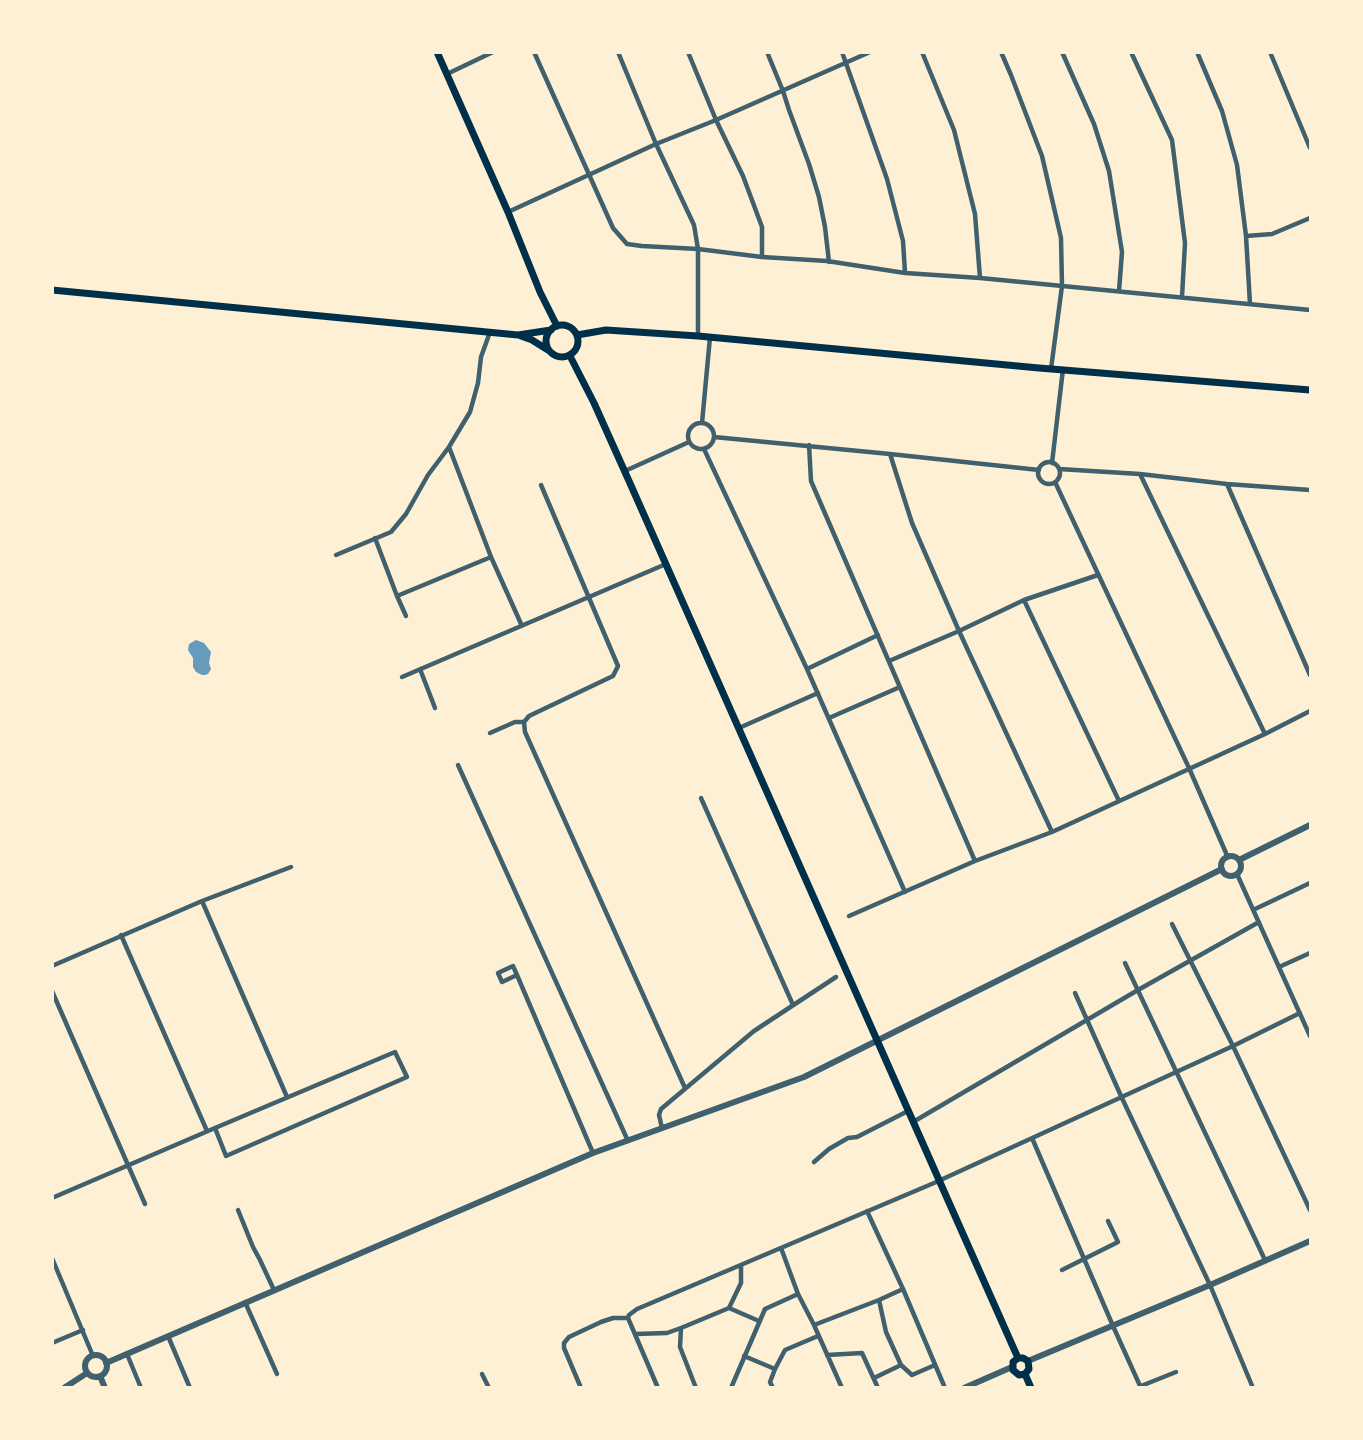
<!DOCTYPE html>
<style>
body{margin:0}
#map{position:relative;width:1363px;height:1440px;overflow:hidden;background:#fdf0d5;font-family:Inter,sans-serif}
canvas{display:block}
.frame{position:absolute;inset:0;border:54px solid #fdf0d5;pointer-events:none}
</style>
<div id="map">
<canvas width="1363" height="1440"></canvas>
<div class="frame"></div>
</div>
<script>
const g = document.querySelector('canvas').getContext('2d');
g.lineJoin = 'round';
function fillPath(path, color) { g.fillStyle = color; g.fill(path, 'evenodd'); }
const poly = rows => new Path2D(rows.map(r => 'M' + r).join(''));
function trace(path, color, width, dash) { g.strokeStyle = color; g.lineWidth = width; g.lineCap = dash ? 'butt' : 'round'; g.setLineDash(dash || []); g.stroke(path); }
fillPath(poly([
 [196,640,204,643,211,652,209,663,211,669,208,674,205,675,202,675,196,672,193,667,193,658,188,650,189,644]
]), '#669bbc');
trace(poly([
 [534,52,613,228,627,244,642,246,698,249,762,257,827,261,905,273,980,278,1310,310],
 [618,52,656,144,694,225,698,249,698,336],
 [688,52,716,120,743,176,762,227,762,257],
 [767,52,783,91,789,110,809,164,819,197,825,227,829,262],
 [842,52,887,179,903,241,905,273],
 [922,52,954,130,975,214,980,278],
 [1001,52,1011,75,1042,156,1061,238,1062,286,1051,369],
 [1062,52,1094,124,1109,171,1122,252,1119,291],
 [1131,52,1172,140,1185,243,1182,297],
 [1197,52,1222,111,1237,165,1246,236,1250,304],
 [1270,52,1310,148],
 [447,74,493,52],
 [508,212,656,144,716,120,870,52],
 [1246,236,1272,234,1310,218],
 '688 436a13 13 0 1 1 26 0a13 13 0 1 1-26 0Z',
 [702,423,710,337],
 [714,437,890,454,1039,470],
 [809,445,811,481,975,861],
 [449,447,491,557,522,626],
 [704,449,807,669,905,892],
 [890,454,912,523,959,631,1052,832],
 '1038 473a11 11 0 1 1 22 0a11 11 0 1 1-22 0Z',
 [1052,463,1063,369],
 [1059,469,1140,474,1227,484,1310,490],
 [625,471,689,442],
 [1140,474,1265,734],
 [1055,482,1189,768,1226,853,1227,858],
 [1227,484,1310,675],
 [375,538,397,596,491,557],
 [336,555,391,532,406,514,428,475,449,447,470,412,478,383,481,357,490,332],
 [397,596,406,616],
 [1024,600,1119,801],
 [889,661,959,631,1024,600,1098,575],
 [420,669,435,708],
 [807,669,878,635],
 [402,677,666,564],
 [829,718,900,687],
 [524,722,525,732,685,1088],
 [739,728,818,693],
 [490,733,515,722,524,722,529,716,613,676,618,666,541,485],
 [458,765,628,1141],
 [701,798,793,1005],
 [1237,874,1310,1036],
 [202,901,287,1097],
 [1253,910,1310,883],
 [849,916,975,861,1052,832,1265,734,1310,711],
 [1172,924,1233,1046,1310,1210],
 [121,935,207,1131],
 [1125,963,1265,1260],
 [52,966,202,901,291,867],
 [1279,967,1310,953],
 [517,975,513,966,498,973,502,982,517,975,593,1153],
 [52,991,145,1204],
 [1075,993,1121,1096,1210,1285,1253,1388],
 [913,1122,1138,990,1259,922],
 [662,1128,659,1115,661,1109,754,1031,836,977],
 [1032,1138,1113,1326,1141,1388],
 [814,1162,829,1149,848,1138,857,1137,908,1111],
 [52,1198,215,1128,395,1052,407,1077,226,1156,215,1128],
 [238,1210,253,1247,260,1260,274,1290],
 [867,1211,903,1289,945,1388],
 [781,1248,798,1294,814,1325,842,1388],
 [52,1258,93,1356],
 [1062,1270,1118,1242,1108,1221],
 [879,1300,886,1332,901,1365,912,1375,935,1365],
 [245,1302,277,1374],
 [729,1308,759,1321],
 [628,1318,629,1315,637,1309,934,1183,1233,1046,1300,1013],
 [628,1318,658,1388],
 [814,1325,879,1300,903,1289],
 [681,1328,680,1347,696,1388],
 [635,1334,667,1333,681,1328,729,1308,741,1283,741,1265],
 [168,1336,190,1388],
 [52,1343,83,1330],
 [127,1354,141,1388],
 [827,1355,862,1353,878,1388],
 [744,1356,775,1369],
 [482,1374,489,1388],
 [874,1378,901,1365],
 [1141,1386,1176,1372],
 [581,1388,564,1348,564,1343,569,1337,601,1322,613,1318,628,1318],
 [731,1388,765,1309,798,1294],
 [773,1388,770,1382,775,1369,785,1350,818,1336]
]), '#3f606c', 4.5);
trace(poly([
 '1221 866a10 10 0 1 1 20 0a10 10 0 1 1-20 0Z',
 [1239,860,1310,825],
 '85 1366a11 11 0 1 1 22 0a11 11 0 1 1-22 0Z',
 [1028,1361,1210,1285,1310,1241],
 [106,1363,593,1153,804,1077,1222,869],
 [100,1376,105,1388],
 [64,1388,87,1373],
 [964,1388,1012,1367]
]), '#3f606c', 6);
trace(poly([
 [437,52,508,212,540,292,557,326],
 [52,290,518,335,551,330],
 '546 341a16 16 0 1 1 32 0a16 16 0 1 1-32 0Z',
 [577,335,606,330,698,336,1039,368,1310,390],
 [521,336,532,340,548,350],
 [570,356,594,403,629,481,1018,1358],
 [1018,1358,1013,1362,1013,1370,1019,1375,1025,1374],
 [1018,1358,1023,1358,1028,1361,1029,1369,1025,1374],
 [1025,1374,1031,1388]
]), '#003049', 7);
</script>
